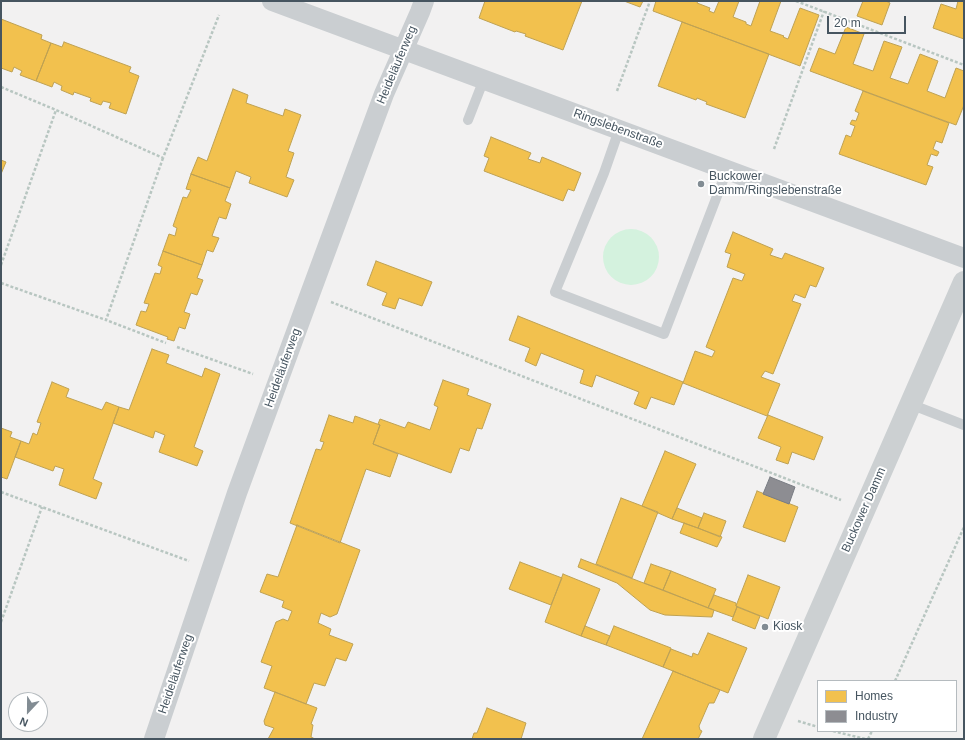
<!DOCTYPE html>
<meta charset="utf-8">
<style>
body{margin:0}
#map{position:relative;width:965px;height:740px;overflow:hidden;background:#f2f1f1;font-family:Arial,sans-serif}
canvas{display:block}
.frame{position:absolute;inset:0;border:2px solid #465560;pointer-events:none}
.legend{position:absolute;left:817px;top:680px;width:140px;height:52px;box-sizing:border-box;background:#fff;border:1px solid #b5bbbf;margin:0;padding:5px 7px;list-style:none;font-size:12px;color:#465560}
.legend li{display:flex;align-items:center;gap:8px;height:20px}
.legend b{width:20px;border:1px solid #b5bbbf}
.north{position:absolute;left:8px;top:692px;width:40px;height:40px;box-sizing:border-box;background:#fff;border:1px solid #b5bbbf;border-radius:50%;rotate:202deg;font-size:11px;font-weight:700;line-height:16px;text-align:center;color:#465560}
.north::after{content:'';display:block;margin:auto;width:14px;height:18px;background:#828c93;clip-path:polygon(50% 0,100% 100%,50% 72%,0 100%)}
.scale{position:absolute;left:827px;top:16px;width:79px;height:18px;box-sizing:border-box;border:2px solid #465560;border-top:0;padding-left:5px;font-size:12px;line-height:14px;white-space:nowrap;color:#465560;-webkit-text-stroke:3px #fff;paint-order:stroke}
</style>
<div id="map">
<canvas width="965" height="740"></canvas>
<div class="frame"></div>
<ul class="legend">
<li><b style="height:11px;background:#f2c14e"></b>Homes</li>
<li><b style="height:11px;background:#8d8d92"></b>Industry</li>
</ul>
<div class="north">N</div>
<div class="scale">20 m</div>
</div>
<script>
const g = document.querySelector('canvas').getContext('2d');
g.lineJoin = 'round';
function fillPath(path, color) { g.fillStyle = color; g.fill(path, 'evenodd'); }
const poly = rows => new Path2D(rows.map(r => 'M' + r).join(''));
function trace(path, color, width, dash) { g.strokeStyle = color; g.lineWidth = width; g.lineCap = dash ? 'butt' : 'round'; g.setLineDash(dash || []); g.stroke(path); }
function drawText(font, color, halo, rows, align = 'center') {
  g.font = font + ' Arial,sans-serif'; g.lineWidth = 4; g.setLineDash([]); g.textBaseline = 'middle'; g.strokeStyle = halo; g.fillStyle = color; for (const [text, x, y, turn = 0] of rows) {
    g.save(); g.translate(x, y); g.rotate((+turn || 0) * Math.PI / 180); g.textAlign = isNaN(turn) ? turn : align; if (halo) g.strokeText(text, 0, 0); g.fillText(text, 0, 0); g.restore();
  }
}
fillPath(poly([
 '603 257a28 28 0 1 1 56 0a28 28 0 1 1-56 0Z'
]), '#d4f2de');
const homes = poly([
 [485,1,582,1,563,50,525,36,526,34,516,31,515,32,479,18,485,1],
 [624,1,643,1,640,7,624,1],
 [656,1,698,1,697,3,710,8,709,11,714,13,719,1,739,1,733,17,746,22,746,24,751,26,760,1,781,1,770,31,784,36,783,37,788,39,800,8,819,15,800,66,653,11,656,1],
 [863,1,886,1,890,3,882,25,857,16,863,1],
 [958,1,964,1,964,39,933,28,941,4,956,9,958,1],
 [1,19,42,35,41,39,51,43,36,81,20,75,22,71,14,67,12,72,1,68,1,19],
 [682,22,769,54,745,118,706,104,707,102,697,98,696,100,658,86,682,22],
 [846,27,864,34,853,64,873,71,884,41,902,47,890,78,908,84,920,54,938,61,927,91,945,98,956,68,964,71,964,105,956,125,810,71,819,48,835,54,846,27],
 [64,42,131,67,129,72,139,76,126,114,109,108,111,103,103,101,101,105,90,101,91,98,74,92,73,95,61,90,62,86,54,82,52,87,36,81,51,43,62,47,64,42],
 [233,89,248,95,246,103,283,116,285,109,301,115,288,151,294,153,286,177,294,180,287,197,249,183,251,177,236,171,230,188,191,174,198,157,207,161,233,89],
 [863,91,949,123,942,143,936,141,933,149,939,152,937,156,931,154,927,165,933,167,926,185,839,154,846,135,851,137,855,126,850,124,852,120,856,121,859,113,855,111,863,91],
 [491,137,531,153,528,159,540,163,542,157,581,173,574,191,568,189,563,201,484,171,489,158,484,156,491,137],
 [1,160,6,162,1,174,1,160],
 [191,174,230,188,225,201,231,204,226,219,219,217,212,236,219,238,213,252,207,250,202,265,163,251,169,234,175,236,177,228,173,226,183,197,187,198,191,190,186,189,191,174],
 [733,232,773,249,770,255,782,259,785,253,824,268,816,287,810,285,805,298,795,294,792,301,801,304,773,374,765,371,761,377,780,384,767,416,683,383,695,351,712,357,715,351,706,347,733,278,742,281,745,274,727,267,731,254,725,252,733,232],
 [163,251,202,265,197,278,203,280,197,295,191,293,184,312,190,314,185,329,179,327,174,341,167,339,168,337,136,325,141,311,146,312,149,304,144,303,155,273,160,274,162,267,158,265,163,251],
 [376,261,432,282,422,306,399,298,395,309,382,305,387,293,367,285,376,261],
 [518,316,683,382,674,405,651,397,646,409,634,404,639,392,596,375,592,387,580,383,584,370,541,353,536,366,525,361,530,348,509,340,518,316],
 [152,349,169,355,166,363,202,377,205,368,220,374,194,447,203,451,197,466,159,452,165,435,155,431,153,438,113,423,119,407,129,410,152,349],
 [443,380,469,389,467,395,491,404,482,429,477,428,469,451,460,448,451,473,373,444,380,425,378,424,380,419,405,428,408,422,430,430,438,407,434,405,443,380],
 [52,382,69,389,66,397,102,410,106,402,119,407,93,479,102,483,96,499,59,485,64,469,55,466,53,471,15,457,21,441,29,444,33,433,37,435,41,423,37,422,52,382],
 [329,415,353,423,355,416,380,425,373,444,398,454,390,477,366,469,340,543,290,523,316,449,321,450,324,442,320,441,329,415],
 [768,415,823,437,814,460,792,452,788,464,776,460,781,447,758,438,768,415],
 [1,428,12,432,10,437,21,441,7,479,1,477,1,428],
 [665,451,696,464,672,519,642,506,665,451],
 [757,491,798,507,785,542,743,527,757,491],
 [621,498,658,512,632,578,596,564,621,498],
 [677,508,702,518,698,528,672,519,677,508],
 [704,513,726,521,720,537,698,528,704,513],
 [684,523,722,537,717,547,680,533,684,523],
 [297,525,360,550,337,614,330,617,321,613,318,623,331,629,329,635,353,644,346,661,336,658,325,686,314,683,306,704,264,688,272,666,261,662,276,622,283,619,288,621,292,611,282,607,284,601,260,592,267,574,278,577,297,525],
 [581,559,714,610,712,617,665,615,650,610,617,583,578,567,581,559],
 [520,562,562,578,551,605,509,589,520,562],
 [651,564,671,571,663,590,644,583,651,564],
 [671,571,716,589,708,608,663,590,671,571],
 [563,574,600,589,581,636,545,622,563,574],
 [748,575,780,587,768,619,736,606,748,575],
 [714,595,736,603,736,606,737,607,733,617,708,608,714,595],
 [737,607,760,616,755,629,732,620,737,607],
 [585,626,610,636,606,645,581,636,585,626],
 [614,626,671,648,663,667,606,645,614,626],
 [708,633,747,648,728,693,663,667,671,649,692,657,693,653,698,655,708,633],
 [673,671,720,690,714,703,709,703,699,726,700,730,702,731,698,739,642,739,673,671],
 [275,692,317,708,311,724,313,725,311,737,315,739,268,739,274,728,265,725,264,721,275,692],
 [487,708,526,723,521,739,472,739,474,733,477,733,487,708]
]);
fillPath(homes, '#f2c14e');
trace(homes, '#bea153', 1);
const industry = poly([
 [770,477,795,487,789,504,763,494,770,477]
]);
fillPath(industry, '#8d8d92');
trace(industry, '#787c83', 1);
trace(poly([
 [796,1,964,65],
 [1,87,56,110,163,158,219,15],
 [617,91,650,1],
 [774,149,824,11],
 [163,158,106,320,166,343],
 [1,265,56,110],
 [1,283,106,320],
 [331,302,841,500],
 [177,347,253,374],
 [1,492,189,561],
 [1,622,42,507],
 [895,681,964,527],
 [798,721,818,727],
 [833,731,865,739],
 [868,739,872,731]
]), '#b8c6c1', 2.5, [3, 2]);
trace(poly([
 [468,120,484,79],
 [619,130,604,173,555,292,664,334,727,170],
 [910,404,964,425]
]), '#caced1', 10);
trace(poly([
 [272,1,964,258],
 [154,739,237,493,310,294,384,94,420,12,424,1]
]), '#caced1', 20);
trace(poly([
 [764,739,964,282]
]), '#ccd0d2', 22);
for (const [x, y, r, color] of [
 [701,184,4,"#828c93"],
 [765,627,4,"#828c93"]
]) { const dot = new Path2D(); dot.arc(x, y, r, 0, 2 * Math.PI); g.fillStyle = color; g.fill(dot); trace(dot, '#fff', 1.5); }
drawText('12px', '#465560', '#fff', [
 ["Heideläuferweg",397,65,-67],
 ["Ringslebenstraße",618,129,20],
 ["Heideläuferweg",283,368,-70],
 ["Buckower Damm",864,510,-66],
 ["Heideläuferweg",176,674,-71]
]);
drawText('12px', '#465560', '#fff', [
 ["Buckower",709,177],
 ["Damm/Ringslebenstraße",709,191],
 ["Kiosk",773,627]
], 'left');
</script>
